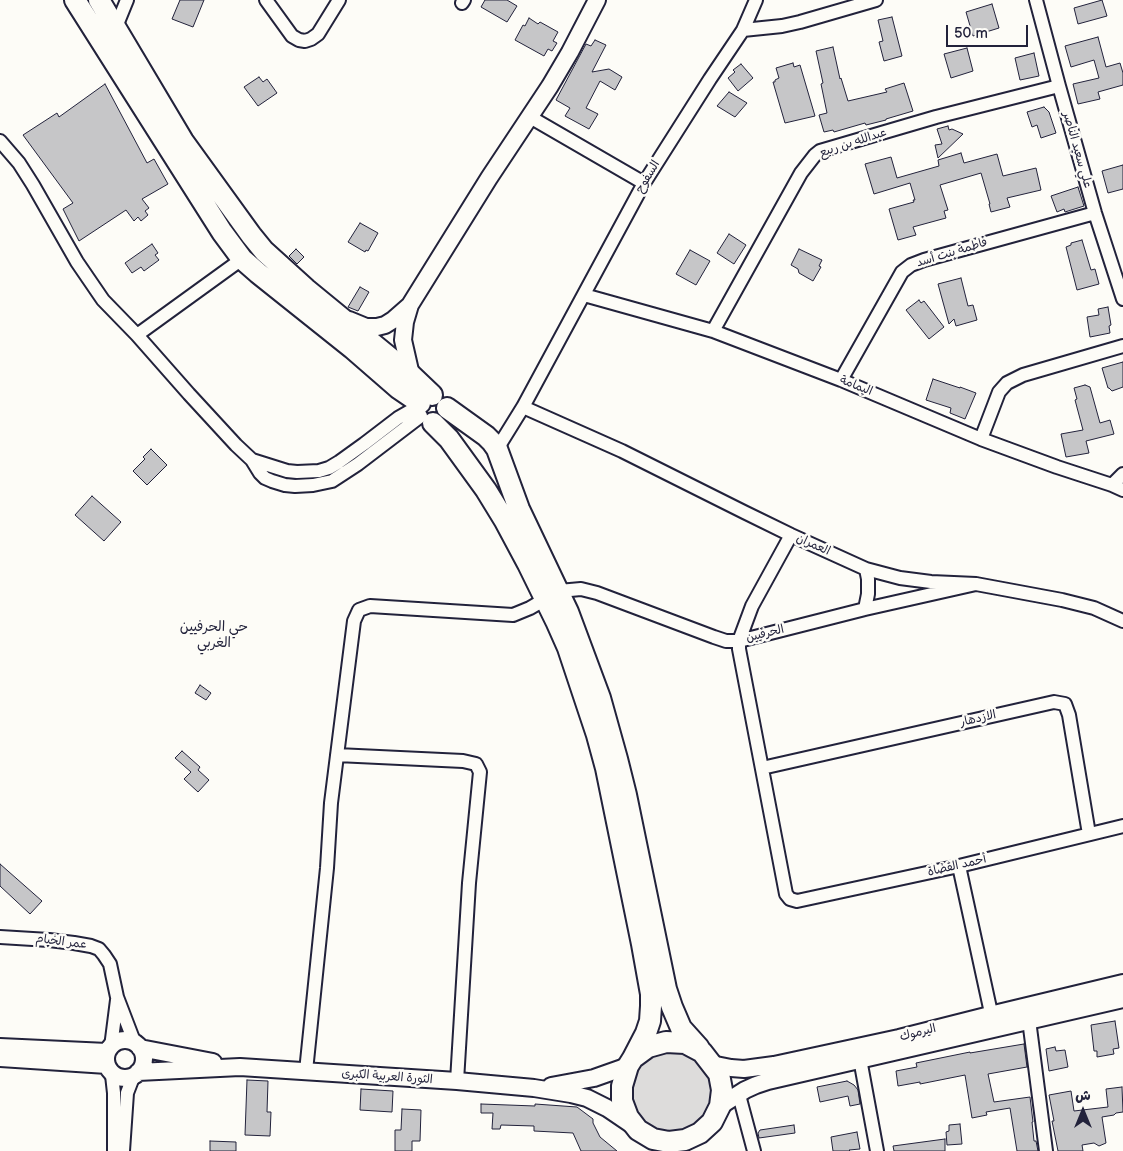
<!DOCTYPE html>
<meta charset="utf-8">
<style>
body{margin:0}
#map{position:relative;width:1123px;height:1151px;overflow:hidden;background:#fdfcf7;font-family:"Balsamiq Sans","Playpen Sans Arabic",sans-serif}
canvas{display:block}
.north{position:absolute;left:1058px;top:1086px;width:50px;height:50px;-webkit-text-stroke:4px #fdfcf7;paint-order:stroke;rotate:0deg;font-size:14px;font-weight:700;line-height:20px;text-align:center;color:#22223b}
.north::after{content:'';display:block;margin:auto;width:18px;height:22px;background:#22223b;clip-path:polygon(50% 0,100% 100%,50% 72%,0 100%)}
.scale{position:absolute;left:946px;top:25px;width:82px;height:22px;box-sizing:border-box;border:2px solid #22223b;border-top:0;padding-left:6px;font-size:15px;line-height:18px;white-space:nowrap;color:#22223b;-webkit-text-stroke:4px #fdfcf7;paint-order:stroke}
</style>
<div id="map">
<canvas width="1123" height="1151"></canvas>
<div class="north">ش</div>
<div class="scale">50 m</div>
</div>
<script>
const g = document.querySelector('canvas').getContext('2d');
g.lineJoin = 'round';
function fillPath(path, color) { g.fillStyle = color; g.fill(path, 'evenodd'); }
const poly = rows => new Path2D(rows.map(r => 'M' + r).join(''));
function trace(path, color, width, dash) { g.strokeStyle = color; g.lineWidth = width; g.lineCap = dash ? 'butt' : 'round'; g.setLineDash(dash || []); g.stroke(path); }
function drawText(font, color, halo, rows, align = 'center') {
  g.font = font + ' "Balsamiq Sans","Playpen Sans Arabic",sans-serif'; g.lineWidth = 5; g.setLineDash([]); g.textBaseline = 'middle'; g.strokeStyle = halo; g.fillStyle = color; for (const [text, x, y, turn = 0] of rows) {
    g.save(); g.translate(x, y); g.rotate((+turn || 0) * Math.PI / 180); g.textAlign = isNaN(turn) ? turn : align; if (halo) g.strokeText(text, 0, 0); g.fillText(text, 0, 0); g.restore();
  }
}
fillPath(poly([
 '630 1089a41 41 0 1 1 82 0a41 41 0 1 1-82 0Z'
]), '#dddcdb');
const building = poly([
 [180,0,204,0,193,27,172,19,180,0],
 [485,0,507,0,517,6,507,22,481,7,485,0],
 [1102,0,1107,16,1078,24,1074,8,1102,0],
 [992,4,999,28,973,36,966,12,992,4],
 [892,17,902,56,884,61,879,42,883,41,878,20,892,17],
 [529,18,538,24,540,22,558,32,553,41,557,43,552,51,548,49,544,56,515,40,523,25,525,26,529,18],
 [1098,37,1106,67,1120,63,1123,73,1123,85,1098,92,1100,99,1078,104,1073,84,1099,78,1094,60,1071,67,1065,46,1098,37],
 [595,40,606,45,592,72,609,69,622,77,615,90,600,81,586,108,598,114,589,129,565,116,570,108,556,100,586,44,591,46,595,40],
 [833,47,840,79,841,78,848,101,887,92,885,89,904,83,913,111,886,119,886,120,866,125,865,123,834,132,833,130,824,132,819,115,827,113,821,84,823,83,816,51,833,47],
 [967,48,973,71,951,78,944,54,967,48],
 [1034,53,1039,76,1020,80,1015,58,1034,53],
 [793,63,794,67,800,65,815,116,785,123,773,82,775,82,775,80,779,78,776,68,793,63],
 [741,64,753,78,738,91,728,78,735,72,733,70,741,64],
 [259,77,263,82,267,79,277,93,258,106,244,87,259,77],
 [105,84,147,163,154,159,168,184,142,199,149,208,145,211,148,215,141,221,138,217,134,221,126,210,79,241,63,209,73,203,23,135,57,113,59,117,105,84],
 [729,92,747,103,735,117,717,106,729,92],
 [1044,107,1049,112,1056,133,1041,138,1037,125,1032,127,1027,112,1044,107],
 [948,126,949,130,952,129,963,134,938,158,935,145,942,144,937,129,948,126],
 [961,153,964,163,997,154,1003,176,1036,168,1041,190,1007,198,1010,207,991,212,989,204,990,204,981,173,940,185,948,210,944,211,946,218,913,227,916,235,898,240,889,209,914,202,913,200,915,200,910,183,874,194,865,164,891,157,897,178,939,166,938,160,961,153],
 [1123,165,1123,189,1108,193,1102,171,1123,165],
 [1078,187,1084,206,1065,212,1064,209,1057,212,1051,196,1078,187],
 [360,223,378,233,368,251,366,250,365,252,348,242,360,223],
 [729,234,746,245,734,264,717,253,729,234],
 [1082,240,1091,270,1095,269,1099,284,1077,290,1066,247,1071,245,1071,243,1082,240],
 [152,244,158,253,155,255,159,260,144,271,141,267,132,273,125,263,152,244],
 [296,249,304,257,297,264,289,256,296,249],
 [799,249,822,260,819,266,821,267,813,281,799,273,798,269,791,265,799,249],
 [690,250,710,261,696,285,676,274,690,250],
 [961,278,968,306,973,305,977,320,956,326,954,319,949,324,938,284,961,278],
 [360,287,369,292,358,311,348,307,360,287],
 [919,300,921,303,924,301,944,327,929,339,906,310,919,300],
 [1108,307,1111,325,1109,326,1110,333,1090,337,1087,317,1099,315,1098,309,1108,307],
 [1123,362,1123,387,1112,391,1109,388,1108,388,1102,368,1123,362],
 [933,379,960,388,960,387,976,393,965,419,950,413,951,408,926,400,933,379],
 [1085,385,1090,387,1100,423,1110,420,1114,434,1086,441,1089,453,1066,457,1061,434,1083,430,1075,400,1077,399,1074,388,1085,385],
 [151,449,167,465,147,485,133,471,145,459,143,457,151,449],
 [92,496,121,522,104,541,75,515,92,496],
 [200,685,211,693,206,700,195,693,200,685],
 [182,751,200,767,198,770,209,780,198,792,184,779,191,772,175,758,182,751],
 [0,864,42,901,30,914,0,886,0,864],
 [1115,1021,1119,1048,1113,1049,1114,1054,1097,1057,1097,1051,1094,1051,1091,1025,1115,1021],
 [1024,1044,1027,1067,988,1074,994,1102,1030,1097,1033,1122,1032,1122,1034,1141,1036,1141,1038,1151,1017,1151,1010,1108,986,1112,987,1115,972,1118,965,1075,920,1084,920,1082,898,1086,896,1071,917,1067,916,1063,970,1052,970,1053,1024,1044],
 [1055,1047,1056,1051,1065,1050,1068,1067,1049,1071,1046,1049,1055,1047],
 [247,1080,268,1081,267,1112,271,1112,270,1136,245,1135,247,1080],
 [847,1081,854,1085,858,1090,860,1104,850,1106,848,1096,820,1102,817,1087,847,1081],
 [1122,1087,1123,1112,1116,1113,1114,1115,1102,1117,1106,1143,1099,1146,1094,1143,1082,1145,1083,1151,1058,1151,1052,1121,1054,1121,1049,1095,1071,1091,1074,1111,1108,1107,1106,1089,1122,1087],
 [361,1089,393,1091,392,1112,360,1110,361,1089],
 [481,1104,535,1106,535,1104,577,1107,593,1119,593,1123,600,1137,617,1151,581,1151,573,1133,534,1131,534,1126,501,1125,500,1129,492,1129,493,1113,481,1113,481,1104],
 [402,1109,421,1110,420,1141,412,1141,412,1151,395,1151,395,1130,401,1130,402,1109],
 [960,1124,962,1144,947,1145,946,1132,949,1131,949,1125,960,1124],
 [794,1125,795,1133,759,1138,758,1133,760,1130,794,1125],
 [857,1132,860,1149,849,1150,850,1151,833,1151,831,1137,857,1132],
 [945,1139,945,1151,894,1151,893,1146,945,1139],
 [210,1141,236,1142,236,1151,210,1151,210,1141]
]);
fillPath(building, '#c6c6c8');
trace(building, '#22223b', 1);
const minor = poly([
 [266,0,292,36,299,40,305,41,311,39,318,34,339,0],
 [1036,0,1059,86,1095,213,1123,299],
 [462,3,464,0],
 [116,27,127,0],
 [743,30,756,0],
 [530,117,644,183],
 [0,141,19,163,33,185,77,262,103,300,137,335,189,394,236,445,252,460,260,473,265,478,272,481,285,485,295,486,313,485,332,481,358,464,421,416],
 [584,295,713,331,841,380,981,439,1057,467,1112,485,1123,490],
 [713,331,801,173,815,155,820,151,936,117,1059,86],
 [137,335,242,259],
 [841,380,902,272,911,265,924,260,1095,213],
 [523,407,622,451,744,512,791,535,866,569,900,578,931,582,976,584,1062,600,1094,608,1123,621],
 [981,439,999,392,1007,383,1023,375,1123,346],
 [497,449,523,407,644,183,710,79,743,30,782,26,800,22,876,0],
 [252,460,287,471,297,472,319,471,329,468,339,462,364,444,398,418,419,406],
 [1112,485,1123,474],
 [791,535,752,606,739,641,739,649,786,894,790,899,797,901,959,866,1123,826],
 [865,609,868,594,868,579,866,569],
 [337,755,463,761,476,764,480,772,469,883,457,1081],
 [762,768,1054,702,1065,704,1069,715,1089,834],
 [959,866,993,1022],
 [0,937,49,940,74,943,91,946,99,949,104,955,110,964,117,997,135,1044],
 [1029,1020,1046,1151],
 [111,1047,117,1000],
 [860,1059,877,1151],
 [110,1071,112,1075,114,1093,114,1151],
 [306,1071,327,868,331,803,354,621,359,610,370,606,513,615,530,608,559,591,581,589,597,593,714,637,726,641,739,641,865,609,976,584],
 [739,1095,754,1151],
 [123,1151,127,1093,132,1080,137,1073]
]);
const tertiary = poly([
 [349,320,366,327,377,327,385,325,393,320,409,306],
 [411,375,403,340,405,322,410,305,489,178,550,86,570,52,597,0],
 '106 1059a19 19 0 1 1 38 0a19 19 0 1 1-38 0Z',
 [0,1047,107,1052],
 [140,1048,213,1062],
 [0,1058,107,1065],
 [711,1064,731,1068,744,1069,774,1065,899,1038,990,1015,1123,983],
 [138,1072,240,1067,457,1081,534,1088,571,1094,587,1098,607,1108,635,1127],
 [551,1086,594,1078,628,1066],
 [720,1106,745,1090,756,1085,768,1081,1123,999]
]);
const primary = poly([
 [75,0,222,232,242,259,258,273,352,348,398,388,420,403],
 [99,0,183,141,251,235,264,251,306,289,411,375,432,395],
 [447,408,486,436,492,442,497,449,519,509,568,612,600,698,617,759,626,795,666,989,672,1007,681,1028,699,1048],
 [433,423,449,439,486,490,505,521,528,564,556,621,568,648,597,735,606,768,642,944,651,994,651,1006,650,1021,646,1033,633,1058,628,1066,622,1086,622,1101,628,1117,638,1130,653,1139,669,1142,685,1140,700,1133,712,1122,720,1106,722,1090,719,1074,702,1052,685,1043,666,1042,648,1047,633,1058]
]);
trace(minor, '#22223b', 16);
trace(tertiary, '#22223b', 20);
trace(primary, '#22223b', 24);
trace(minor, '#fdfcf7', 12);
trace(tertiary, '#fdfcf7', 16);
trace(primary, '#fdfcf7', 20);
drawText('12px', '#22223b', '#fdfcf7', [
 ["عبدالله بن ربيع",853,143,-18],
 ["علي سعيد الناصر",1077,150,74],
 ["السفوح",648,177,-59],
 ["فاطمة بنت أسد",952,253,-17],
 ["اليمامة",856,386,22],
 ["العمران",813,545,24],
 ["الحرفيين",765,634,-14],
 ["الازدهار",978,719,-13],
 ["أحمد القضاة",957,866,-13],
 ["عمر الخيام",61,942,7],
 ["اليرموك",918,1033,-14],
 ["الثورة العربية الكبرى",387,1077,4]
]);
drawText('14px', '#22223b', '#fdfcf7', [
 ["حي الحرفيين",214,627],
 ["الغربي",214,643]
]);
</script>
